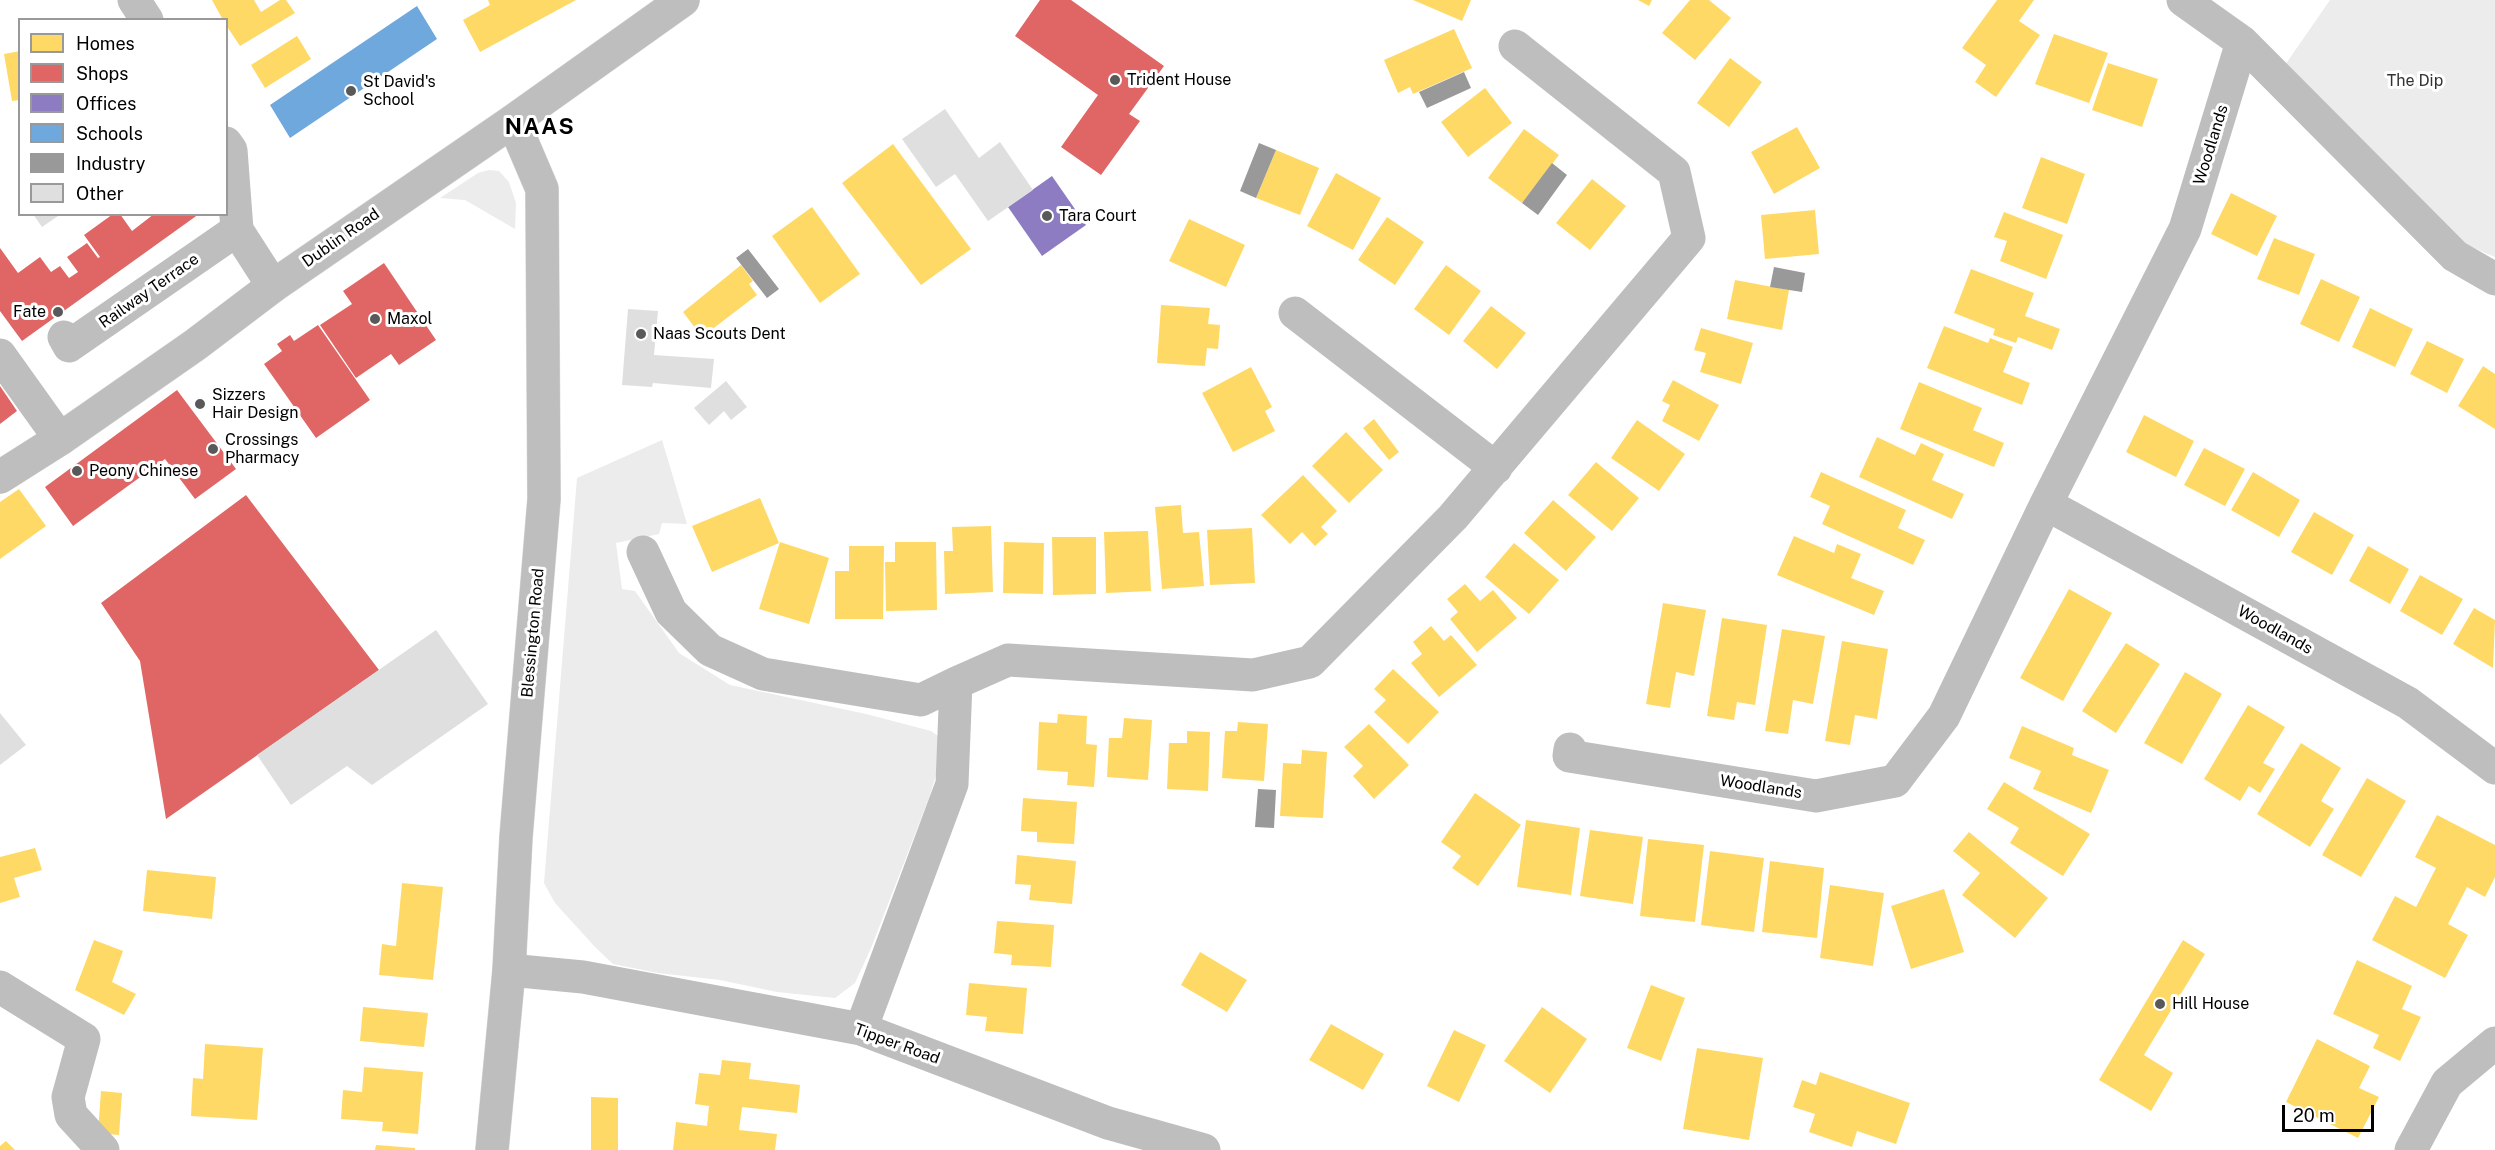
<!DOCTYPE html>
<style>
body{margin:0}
#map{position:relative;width:2495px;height:1150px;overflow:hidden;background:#fff;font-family:"Public Sans",sans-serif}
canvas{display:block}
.legend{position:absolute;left:18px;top:18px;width:210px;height:198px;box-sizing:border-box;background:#fff;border:2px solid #999;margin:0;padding:8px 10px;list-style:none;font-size:18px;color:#000}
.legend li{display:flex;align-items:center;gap:12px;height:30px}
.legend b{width:30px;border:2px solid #999}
.scale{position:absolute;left:2282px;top:1105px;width:92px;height:27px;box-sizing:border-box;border:3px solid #000;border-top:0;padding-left:8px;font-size:18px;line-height:21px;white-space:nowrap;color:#000;-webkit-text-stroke:4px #fff;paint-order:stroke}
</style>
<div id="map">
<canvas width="2495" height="1150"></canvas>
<ul class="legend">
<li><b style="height:16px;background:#ffd966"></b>Homes</li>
<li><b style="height:16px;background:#e06666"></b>Shops</li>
<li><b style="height:16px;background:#8e7cc3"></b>Offices</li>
<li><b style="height:16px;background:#6fa8dc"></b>Schools</li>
<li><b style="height:16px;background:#999"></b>Industry</li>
<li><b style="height:16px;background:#dfdfdf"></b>Other</li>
</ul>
<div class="scale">20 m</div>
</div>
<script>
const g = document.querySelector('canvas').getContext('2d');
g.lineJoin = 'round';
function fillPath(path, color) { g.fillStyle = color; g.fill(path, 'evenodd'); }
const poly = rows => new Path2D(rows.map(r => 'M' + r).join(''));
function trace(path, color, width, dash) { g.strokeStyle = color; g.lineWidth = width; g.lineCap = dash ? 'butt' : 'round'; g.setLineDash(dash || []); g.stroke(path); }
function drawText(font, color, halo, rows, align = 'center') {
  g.font = font + ' "Public Sans",sans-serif'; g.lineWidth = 6; g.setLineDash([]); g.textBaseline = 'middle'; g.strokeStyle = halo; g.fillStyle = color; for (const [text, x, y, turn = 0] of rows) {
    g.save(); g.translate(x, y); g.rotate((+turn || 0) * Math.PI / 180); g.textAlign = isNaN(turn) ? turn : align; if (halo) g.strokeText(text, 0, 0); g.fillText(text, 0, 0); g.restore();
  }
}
fillPath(poly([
 [2330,0,2495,0,2495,257,2462,243,2285,65],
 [489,170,499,171,509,182,516,203,515,229,465,200,440,198,478,173],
 [662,440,687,524,662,523,659,534,616,543,622,589,635,591,679,653,730,685,866,714,931,731,942,739,940,762,929,798,871,948,855,983,835,998,777,992,720,980,658,973,613,964,595,947,555,903,544,883,577,478]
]), '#ececec');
fillPath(poly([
 [212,0,254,0,261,12,280,0,286,0,295,13,240,46,226,25,226,20,223,20],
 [488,0,576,0,480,52,463,20,490,5],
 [1413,0,1471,0,1462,21],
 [1638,0,1652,0,1649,6],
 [1690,0,1709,0,1731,18,1695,60,1662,33],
 [1997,0,2034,0,2019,21,2040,35,1996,97,1975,82,1986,65,1962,48],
 [1454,29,1472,68,1413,94,1410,87,1398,93,1384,60],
 [2054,34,2108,53,2089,103,2035,84],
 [297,36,311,59,265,88,251,65],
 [20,51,20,100,12,101,4,54],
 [1730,58,1762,82,1729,127,1697,103],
 [2108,63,2158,79,2142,127,2092,110],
 [1485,88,1512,123,1468,157,1441,122],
 [1797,127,1820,168,1774,194,1751,152],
 [1524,129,1559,155,1522,203,1488,178],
 [893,144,971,249,921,285,842,183],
 [1276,150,1319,168,1300,215,1256,198],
 [2041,157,2085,174,2067,224,2022,208],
 [1336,173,1381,198,1353,250,1307,226],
 [1592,179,1626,206,1590,250,1556,223],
 [2231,193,2277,216,2257,256,2211,234],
 [812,207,860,274,820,303,772,236],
 [1815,210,1819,254,1765,259,1761,215],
 [2004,212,2063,235,2046,279,2000,261,2007,241,1994,237],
 [1387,217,1424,242,1395,285,1358,260],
 [1189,219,1245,245,1226,287,1169,261],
 [2274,238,2315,254,2299,295,2257,279],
 [741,265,753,281,749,284,757,295,702,337,683,312],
 [1446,265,1481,291,1449,335,1414,309],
 [1971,269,2034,293,2025,316,2060,329,2052,350,2018,337,2016,343,1993,335,1995,329,1954,313],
 [2321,279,2360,297,2339,342,2300,324],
 [1735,280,1789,290,1782,330,1727,319],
 [1161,305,1210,308,1208,324,1220,325,1218,349,1207,348,1205,366,1157,363],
 [1491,306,1526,333,1497,369,1463,341],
 [2370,308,2413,329,2395,367,2352,347],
 [1944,326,1988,343,1990,338,2013,347,2003,372,2030,383,2022,405,1927,368],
 [1701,328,1753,343,1741,384,1700,372,1706,353,1694,350],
 [2427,341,2464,359,2447,393,2410,374],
 [2483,366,2495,374,2495,429,2458,406],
 [1251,367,1272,407,1265,411,1275,431,1233,452,1202,393],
 [1673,380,1719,405,1699,441,1662,421,1670,405,1662,401],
 [1919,382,1982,408,1973,430,2004,443,1994,467,1900,429],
 [2144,415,2194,441,2176,477,2126,452],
 [1374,419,1399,452,1389,460,1363,428],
 [1637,420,1685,454,1659,491,1611,458],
 [1346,432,1383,470,1349,503,1312,466],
 [1877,437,1915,455,1921,443,1944,454,1932,480,1964,494,1952,519,1859,477],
 [2204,448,2245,469,2225,506,2184,485],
 [1596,462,1639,498,1612,531,1568,495],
 [1821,472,1906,510,1898,528,1925,540,1913,565,1822,524,1830,506,1810,497],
 [2253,472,2300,500,2279,537,2231,510],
 [1303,475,1337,511,1321,527,1328,534,1315,546,1302,532,1290,544,1261,515],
 [19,489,46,526,0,559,0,502],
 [760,498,779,543,712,572,692,526],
 [1553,500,1596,537,1566,571,1524,533],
 [1181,505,1183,533,1199,532,1204,586,1162,589,1155,507],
 [2314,512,2354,535,2332,575,2291,552],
 [991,526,993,592,945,594,944,551,953,551,952,527],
 [1252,528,1255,583,1210,585,1207,530],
 [1148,531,1151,591,1106,593,1104,532],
 [1794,536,1834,553,1837,544,1861,554,1851,578,1884,591,1874,615,1777,575],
 [1052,537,1096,537,1096,594,1053,595],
 [780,542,829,558,809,624,759,609],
 [895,542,936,542,937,610,886,611,885,562,895,562],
 [1004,542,1044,543,1043,594,1003,593],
 [1514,543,1559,580,1529,614,1485,577],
 [849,546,884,546,883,619,835,619,835,571,849,571],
 [2368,546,2409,569,2390,604,2349,581],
 [2420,575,2463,599,2442,635,2400,611],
 [1465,584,1480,601,1493,590,1517,618,1477,652,1450,619,1458,612,1447,599],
 [2069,589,2112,613,2063,701,2020,678],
 [1663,603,1706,610,1694,676,1676,672,1670,708,1646,704],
 [2474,608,2495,620,2493,668,2453,644],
 [1722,618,1767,625,1755,705,1737,702,1734,720,1707,716],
 [1431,626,1444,641,1451,635,1477,665,1439,697,1411,663,1422,654,1413,642],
 [1782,629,1825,636,1813,704,1793,700,1788,734,1765,731],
 [1842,641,1888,649,1877,719,1855,715,1850,745,1825,741],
 [2126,643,2160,664,2116,733,2082,711],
 [1393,669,1439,712,1408,744,1374,712,1386,700,1374,689],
 [2185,672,2222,694,2182,764,2144,743],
 [2248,705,2285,727,2263,763,2275,769,2260,793,2249,786,2240,801,2204,779],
 [1058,714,1087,716,1086,744,1097,745,1094,787,1067,785,1068,772,1037,770,1039,722,1057,723],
 [1124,718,1152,720,1148,780,1107,777,1109,738,1122,738],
 [1238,722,1268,724,1264,781,1222,778,1225,731,1237,731],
 [1369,724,1409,765,1374,799,1353,776,1363,766,1344,747],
 [2022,726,2074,748,2072,755,2109,770,2091,813,2033,789,2041,771,2009,758],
 [1187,731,1210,732,1208,791,1167,789,1169,743,1187,743],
 [2301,743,2341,768,2321,801,2334,809,2310,847,2257,814],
 [1302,750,1327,752,1323,818,1280,816,1283,763,1301,764],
 [2367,778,2406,801,2361,877,2322,855],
 [2004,782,2090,834,2063,876,2010,843,2019,828,1987,809],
 [1475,793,1521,825,1478,886,1452,868,1461,856,1441,842],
 [1023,798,1077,802,1074,844,1037,842,1037,832,1021,831],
 [2437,815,2495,845,2495,877,2485,897,2467,887,2448,924,2468,935,2445,978,2372,940,2395,896,2416,907,2436,868,2415,857],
 [1526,820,1580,828,1571,895,1517,887],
 [1590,830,1643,837,1633,904,1580,896],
 [1969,832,2048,898,2015,938,1962,895,1980,873,1953,851],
 [1648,839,1704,845,1695,922,1640,916],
 [35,848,42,870,14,878,20,897,0,903,0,857],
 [1710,851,1764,858,1754,932,1701,925],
 [1017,855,1076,861,1072,904,1029,900,1031,885,1015,884],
 [1770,861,1824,868,1817,938,1762,932],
 [147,870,216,877,212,919,143,911],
 [402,883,443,887,433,980,379,975,382,944,396,946],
 [1830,885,1884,893,1873,966,1820,958],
 [1944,889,1964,952,1911,969,1891,906],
 [997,921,1054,925,1051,967,1011,965,1012,955,994,953],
 [94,940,123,951,112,982,136,994,124,1015,75,990],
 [2183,940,2205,954,2144,1055,2173,1073,2151,1111,2099,1080],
 [1200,952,1247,980,1227,1012,1181,985],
 [2357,960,2412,986,2402,1009,2421,1017,2400,1061,2373,1048,2379,1035,2333,1014],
 [969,983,1027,988,1023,1034,985,1031,987,1017,966,1015],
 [1651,985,1685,998,1661,1061,1627,1048],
 [363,1007,428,1013,424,1047,360,1041],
 [1542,1007,1587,1039,1550,1093,1504,1061],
 [1331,1024,1384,1054,1363,1090,1309,1060],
 [1454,1030,1486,1045,1459,1102,1427,1086],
 [2317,1039,2370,1066,2359,1088,2379,1097,2358,1138,2286,1102],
 [205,1044,263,1048,257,1120,191,1116,193,1078,203,1079],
 [1697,1048,1763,1058,1749,1140,1683,1129],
 [722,1060,751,1063,749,1079,800,1085,797,1113,742,1107,739,1130,777,1134,775,1150,673,1150,676,1122,707,1126,709,1106,695,1104,699,1073,720,1075],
 [364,1067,423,1072,418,1134,382,1131,383,1122,341,1119,343,1090,362,1092],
 [1820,1072,1910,1103,1896,1144,1857,1131,1852,1147,1809,1132,1815,1114,1793,1107,1802,1080,1816,1085],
 [101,1091,122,1093,119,1135,98,1133],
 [591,1097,618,1098,618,1150,591,1150],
 [6,1141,15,1150,0,1150,0,1146],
 [376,1145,415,1148,415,1150,375,1150]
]), '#ffd966');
fillPath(poly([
 [1040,0,1071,0,1164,66,1129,114,1140,121,1101,175,1061,147,1098,95,1015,36],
 [113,214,120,214,132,231,154,214,199,214,22,341,0,311,0,248,18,273,40,257,51,272,60,266,69,278,78,272,67,257,87,243,98,258,100,257,84,235],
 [384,263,436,340,399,365,391,354,356,378,320,325,352,304,343,291],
 [318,325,370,400,316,438,264,364,282,351,277,344,290,335,294,341],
 [0,386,17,411,0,424],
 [177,390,236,469,195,499,165,459,73,526,45,487],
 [246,495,379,670,166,819,140,661,101,603]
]), '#e06666');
fillPath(poly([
 [1052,176,1086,225,1042,256,1008,207]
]), '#8e7cc3');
fillPath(poly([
 [417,6,437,39,290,138,270,105]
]), '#6fa8dc');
fillPath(poly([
 [1464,72,1471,88,1427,108,1419,92],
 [1259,143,1276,150,1256,198,1240,191],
 [1552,163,1567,175,1538,215,1522,203],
 [748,249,779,289,767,298,736,258],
 [1774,267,1805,273,1802,292,1770,287],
 [1258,789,1276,790,1274,828,1255,827]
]), '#999');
fillPath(poly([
 [945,109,979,158,1000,142,1033,190,988,221,955,174,936,187,902,139],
 [33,214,61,214,42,227],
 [628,309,658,311,654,355,714,359,711,388,653,383,652,387,622,385],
 [726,381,747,407,731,420,724,411,709,425,694,408],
 [436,630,488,704,372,785,347,766,291,805,257,755],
 [0,713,26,745,0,765]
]), '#dfdfdf');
const major = poly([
 [0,477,60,439,195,345,273,286,513,121,683,0],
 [492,1150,509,970,516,837,544,499,542,189,513,121]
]);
trace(major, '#dbdbdb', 34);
trace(poly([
 [134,0,147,20],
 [2183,0,2242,42,2455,256,2495,279],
 [226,143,231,150,237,230,273,286],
 [1295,313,1496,468],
 [64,337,69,346,237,230],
 [0,355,60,439],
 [2046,504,2185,229,2242,42],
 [643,552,671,612,710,650,763,674,921,700,956,683],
 [1570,749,1569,756,1816,796,1895,781,1944,716,2046,504,2408,703,2495,768],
 [509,970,583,977,861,1029,1108,1123,1204,1150],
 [0,987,84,1039,68,1097,71,1115,103,1150],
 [861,1029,952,784,956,683,1008,660,1253,675,1310,662,1453,517,1689,238,1674,172,1515,46],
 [2411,1150,2447,1083,2495,1043]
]), '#bebebe', 33);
trace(major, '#bebebe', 33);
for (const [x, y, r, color] of [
 [1115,80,6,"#595959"],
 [351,91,6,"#595959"],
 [1047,216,6,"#595959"],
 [58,312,6,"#595959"],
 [375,319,6,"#595959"],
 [641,334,6,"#595959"],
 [200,404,6,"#595959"],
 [213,449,6,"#595959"],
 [77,471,6,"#595959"],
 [2160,1004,6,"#595959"]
]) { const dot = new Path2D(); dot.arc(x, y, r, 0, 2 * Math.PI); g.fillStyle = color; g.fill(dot); trace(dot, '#fff', 2); }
drawText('16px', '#000', '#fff', [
 ["Trident House",1127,80],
 ["St David's",363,82],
 ["School",363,100],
 ["Tara Court",1059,216],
 ["Fate",46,312,"right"],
 ["Maxol",387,319],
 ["Naas Scouts Dent",653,334],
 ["Sizzers",212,395],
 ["Hair Design",212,413],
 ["Crossings",225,440],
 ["Pharmacy",225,458],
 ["Peony Chinese",89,471],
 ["Hill House",2172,1004]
], 'left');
drawText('16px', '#333', '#fff', [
 ["The Dip",2415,81]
]);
drawText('16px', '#000', '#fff', [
 ["Woodlands",2211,145,-73],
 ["Dublin Road",341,238,-35],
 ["Railway Terrace",149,291,-35],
 ["Woodlands",2275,630,29],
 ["Blessington Road",533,633,-85],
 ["Woodlands",1761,787,9],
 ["Tipper Road",897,1044,20]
]);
g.letterSpacing = '1.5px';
drawText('bold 22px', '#000', '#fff', [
 ["NAAS",540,127]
]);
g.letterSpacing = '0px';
</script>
